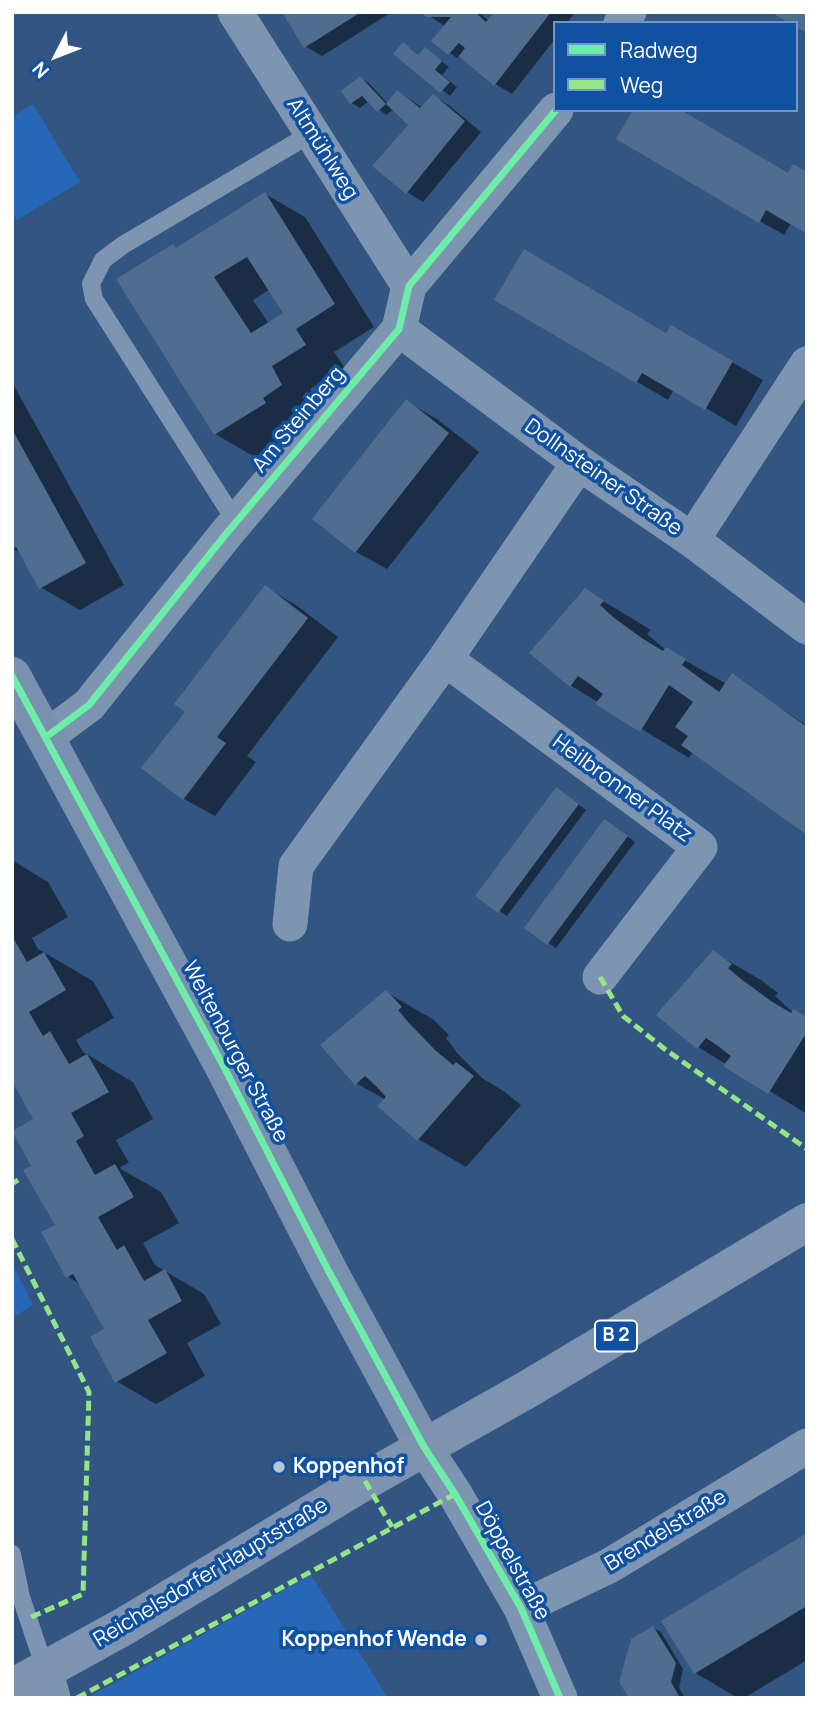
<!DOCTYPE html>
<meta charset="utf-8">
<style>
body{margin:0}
#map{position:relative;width:819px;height:1710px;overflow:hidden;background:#325581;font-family:Manrope,sans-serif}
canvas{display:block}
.frame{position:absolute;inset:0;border:14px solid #fff;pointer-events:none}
.legend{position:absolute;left:553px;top:21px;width:245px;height:91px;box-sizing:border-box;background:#1151a2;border:2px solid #7097c7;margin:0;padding:9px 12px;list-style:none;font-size:21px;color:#fff}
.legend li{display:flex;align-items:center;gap:14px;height:35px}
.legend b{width:35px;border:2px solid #7097c7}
.north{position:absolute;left:21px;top:21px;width:70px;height:70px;-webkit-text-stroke:5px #1151a2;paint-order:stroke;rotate:228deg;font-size:19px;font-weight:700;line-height:28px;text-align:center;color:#fff}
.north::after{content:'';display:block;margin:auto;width:24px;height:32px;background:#fff;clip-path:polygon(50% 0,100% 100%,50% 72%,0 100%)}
</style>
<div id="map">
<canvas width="819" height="1710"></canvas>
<div class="frame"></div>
<ul class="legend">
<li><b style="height:9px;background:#6deda7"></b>Radweg</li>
<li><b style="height:9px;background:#94e586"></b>Weg</li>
</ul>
<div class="north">N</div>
</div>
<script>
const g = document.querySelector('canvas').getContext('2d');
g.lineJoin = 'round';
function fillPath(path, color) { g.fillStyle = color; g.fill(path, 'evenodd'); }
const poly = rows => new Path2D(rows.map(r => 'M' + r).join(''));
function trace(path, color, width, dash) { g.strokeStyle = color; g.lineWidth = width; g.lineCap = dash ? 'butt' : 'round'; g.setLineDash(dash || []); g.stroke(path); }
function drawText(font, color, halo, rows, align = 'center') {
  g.font = font + ' Manrope,sans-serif'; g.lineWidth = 7; g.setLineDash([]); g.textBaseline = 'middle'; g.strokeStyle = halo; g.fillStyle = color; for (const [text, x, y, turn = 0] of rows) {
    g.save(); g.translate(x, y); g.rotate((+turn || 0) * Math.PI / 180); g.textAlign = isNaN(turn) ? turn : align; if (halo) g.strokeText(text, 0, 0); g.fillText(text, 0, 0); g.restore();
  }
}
fillPath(poly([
 [33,104,80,182,17,220,12,213,12,117],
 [12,1263,33,1305,12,1318],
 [311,1575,388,1698,87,1698,169,1653]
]), '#2668b7');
fillPath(poly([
 [286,12,392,12,322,56,305,46],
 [423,12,479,12,489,21,496,12,575,12,567,23,555,23,555,39,512,94,495,84,460,55,457,58,434,41,445,26],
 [411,49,419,56,425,49,449,67,442,75,457,87,450,96,396,53],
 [360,78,369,83,388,104,398,92,423,108,433,96,450,106,481,132,423,202,407,192,411,125,394,109,386,115,369,101,360,108,352,103],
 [635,110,791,223,784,235,619,139],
 [265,194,305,217,374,327,334,352,345,368,310,389,321,409,304,426,255,457,215,434,173,246,178,249],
 [270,289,285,314,269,324,253,300],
 [496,299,667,335,671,327,763,380,736,426,674,389,668,400],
 [12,382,124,585,80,610,40,587,22,554,12,548],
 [406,401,437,419,479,452,387,569,356,552],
 [266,588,296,605,338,637,247,756,256,762,215,816,184,799,187,711],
 [585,590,651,630,647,634,666,650,727,684,733,675,807,726,807,833,693,752,689,758,570,685],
 [564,793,586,810,507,916,477,895],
 [613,826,635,842,556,948,526,928],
 [12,860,48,882,68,917,32,938,38,949,93,981,114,1018,76,1040,83,1052,133,1082,153,1119,116,1140,129,1163,120,1167,121,1169,161,1192,179,1223,143,1243,155,1265,204,1294,221,1324,187,1343,205,1376,156,1404,116,1381,107,1330,81,1285,67,1276,57,1225,34,1166,36,1119,12,1078],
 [713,952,761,980,778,993,775,996,789,1009,807,1019,807,1114,698,1047],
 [386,992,434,1020,449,1035,446,1038,457,1053,482,1078,505,1092,521,1105,466,1167,418,1139,386,1100,356,1083],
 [807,1535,807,1660,744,1698,738,1698,695,1673],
 [653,1628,661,1632,683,1669,679,1688,685,1698,631,1698]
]), '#0007');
fillPath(poly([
 [282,12,361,12,304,48],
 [421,12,475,12,486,22,494,12,551,12,494,86,459,56,465,48,459,43,448,55,431,41,451,17,426,17],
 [771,12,807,12,807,33,796,27,796,23,789,23],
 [403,42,418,55,425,47,442,61,435,70,450,82,440,93,393,54],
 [360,76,386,104,377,112,362,96,350,104,341,91],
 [397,90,420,108,433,94,465,121,406,194,372,166,408,125,386,104],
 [633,110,681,110,788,173,793,164,807,172,807,234,766,210,759,223,616,139],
 [265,192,335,304,296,329,306,345,272,366,282,385,263,398,266,403,214,435,116,279,173,244,176,248],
 [247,257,283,313,251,333,214,277],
 [524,249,666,333,671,325,733,361,705,410,642,373,636,383,494,300],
 [406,399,449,433,355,553,312,519],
 [12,429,86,563,39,589,16,547,12,550],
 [265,585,308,618,217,737,226,743,183,800,141,768,185,712,174,704],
 [585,588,604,601,600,605,613,617,643,639,663,651,666,647,686,659,682,665,719,692,732,673,807,727,807,835,681,745,688,736,675,727,693,702,669,685,640,732,595,704,603,694,590,684,578,676,570,687,529,653],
 [556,787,579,804,498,913,475,896],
 [604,819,628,836,547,945,524,928],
 [12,936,27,962,44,952,66,990,29,1012,43,1036,50,1031,69,1064,87,1054,109,1092,71,1113,84,1136,76,1141,95,1175,115,1164,134,1197,98,1217,117,1250,124,1245,144,1281,165,1269,182,1301,148,1320,167,1353,115,1383,90,1337,104,1329,73,1274,66,1278,41,1232,55,1225,23,1170,31,1166,12,1131,33,1119,12,1081],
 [713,950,732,964,728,968,741,979,771,1001,791,1013,793,1009,807,1017,807,1032,768,1094,723,1066,731,1056,718,1046,706,1038,697,1049,656,1015],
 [386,990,402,1007,398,1010,409,1023,435,1050,453,1065,456,1062,474,1076,417,1141,377,1106,386,1097,376,1086,365,1076,355,1085,320,1045],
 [807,1533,807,1606,694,1674,661,1621],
 [653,1626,676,1663,671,1682,680,1698,629,1698,619,1682,631,1639]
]), '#506c8f');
trace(poly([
 [236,522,94,299,91,284,103,260,123,245,312,133],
 [12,1554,21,1597,45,1669]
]), '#7e95b1', 18);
trace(poly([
 [235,12,409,286],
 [621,23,629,12],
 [399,329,579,463,692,540,807,627],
 [692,540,807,364],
 [445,659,700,847,600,977],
 [46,737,89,705,226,534,399,329,409,286,556,110],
 [290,924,296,866,445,659,579,463],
 [424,1447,455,1494,521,1608,560,1698],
 [521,1608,609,1566,807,1446],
 [45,1669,53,1698]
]), '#7e95b1', 35);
trace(poly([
 [12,676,224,1067,328,1270,424,1447]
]), '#7990ae', 38);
trace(poly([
 [12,1688,123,1627,365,1481,528,1389,807,1222]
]), '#7d93b0', 38);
trace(poly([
 [600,977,623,1016,666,1050,807,1149],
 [12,1184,18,1180],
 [12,1239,89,1392,83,1594,27,1619],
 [365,1481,392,1527],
 [77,1698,455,1494]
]), '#94e586', 5, [10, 5]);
trace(poly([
 [12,676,224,1067,328,1270,424,1447,455,1494,521,1608,560,1698],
 [46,737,89,705,226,534,399,329,409,286,556,110]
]), '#6deda7', 7);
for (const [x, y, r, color] of [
 [279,1467,7,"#b7c4d3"],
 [481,1640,7,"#b7c4d3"]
]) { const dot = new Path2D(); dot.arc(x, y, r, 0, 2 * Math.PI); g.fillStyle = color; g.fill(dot); trace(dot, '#1151a2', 2.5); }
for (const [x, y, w] of [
 [616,1336,42]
]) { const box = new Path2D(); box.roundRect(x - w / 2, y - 15.5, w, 31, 5); g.fillStyle = '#1151a2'; g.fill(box); trace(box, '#fff', 2); }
drawText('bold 19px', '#fff', null, [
 ["B 2",616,1336]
]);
drawText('21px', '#fff', '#1151a2', [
 ["Altmühlweg",322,149,58],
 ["Am Steinberg",299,420,-50],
 ["Dollnsteiner Straße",603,478,35],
 ["Heilbronner Platz",622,789,36],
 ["Weltenburger Straße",235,1052,62],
 ["Brendelstraße",666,1531,-31],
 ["Döppelstraße",512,1561,61],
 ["Reichelsdorfer Hauptstraße",211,1573,-31]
]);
drawText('bold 21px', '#fff', '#1151a2', [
 ["Koppenhof",293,1467],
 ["Koppenhof Wende",467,1640,"right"]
], 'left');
</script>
